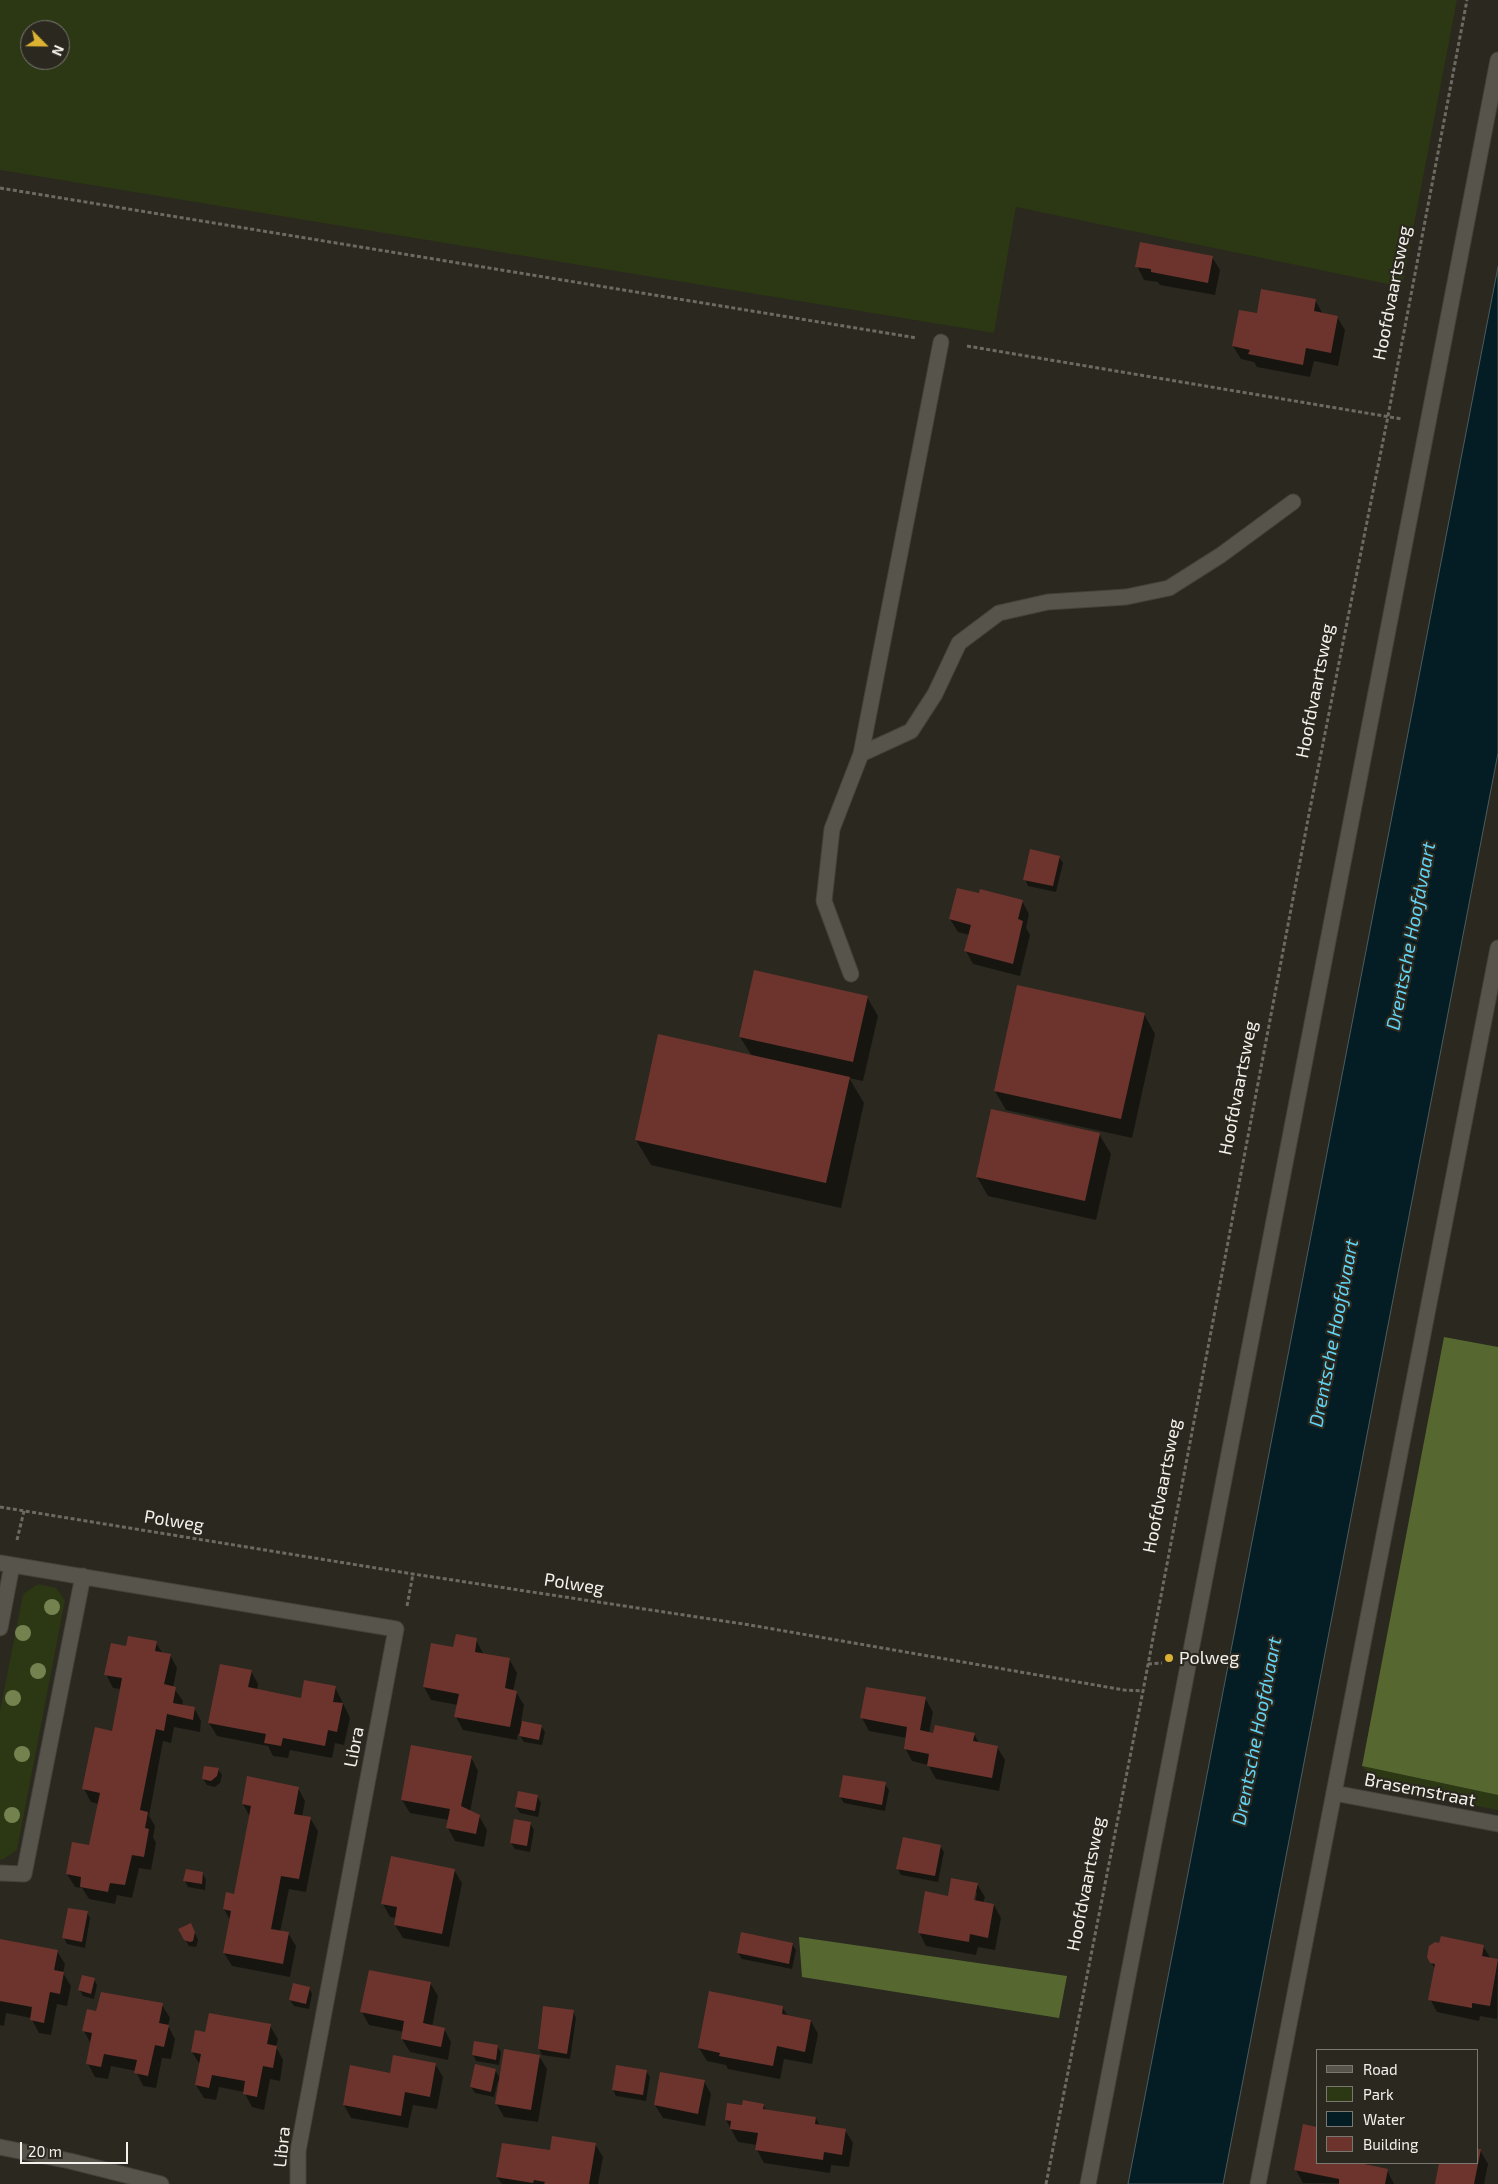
<!DOCTYPE html>
<style>
body{margin:0}
#map{position:relative;width:1498px;height:2184px;overflow:hidden;background:#2a281f;font-family:"Exo 2",sans-serif}
canvas{display:block}
.legend{position:absolute;left:1316px;top:2049px;width:162px;height:115px;box-sizing:border-box;background:#2a281f;border:1px solid #7a7871;margin:0;padding:6px 9px;list-style:none;font-size:15px;color:#f3f1eb}
.legend li{display:flex;align-items:center;gap:10px;height:25px}
.legend b{width:25px;border:1px solid #7a7871}
.north{position:absolute;left:20px;top:20px;width:50px;height:50px;box-sizing:border-box;background:#2a281f;border:1px solid #7a7871;border-radius:50%;rotate:113deg;font-size:14px;font-weight:700;line-height:20px;text-align:center;color:#f3f1eb}
.north::after{content:'';display:block;margin:auto;width:18px;height:22px;background:#dcb233;clip-path:polygon(50% 0,100% 100%,50% 72%,0 100%)}
.scale{position:absolute;left:20px;top:2142px;width:108px;height:22px;box-sizing:border-box;border:2px solid #f3f1eb;border-top:0;padding-left:6px;font-size:15px;line-height:18px;white-space:nowrap;color:#f3f1eb;-webkit-text-stroke:4px #2a281f;paint-order:stroke}
</style>
<div id="map">
<canvas width="1498" height="2184"></canvas>
<ul class="legend">
<li><b style="height:6px;background:#57544b"></b>Road</li>
<li><b style="height:14px;background:#2c3714"></b>Park</li>
<li><b style="height:14px;background:#041c23"></b>Water</li>
<li><b style="height:14px;background:#6d342e"></b>Building</li>
</ul>
<div class="north">N</div>
<div class="scale">20 m</div>
</div>
<script>
const g = document.querySelector('canvas').getContext('2d');
g.lineJoin = 'round';
function fillPath(path, color) { g.fillStyle = color; g.fill(path, 'evenodd'); }
const poly = rows => new Path2D(rows.map(r => 'M' + r).join(''));
function trace(path, color, width, dash) { g.strokeStyle = color; g.lineWidth = width; g.lineCap = dash ? 'butt' : 'round'; g.setLineDash(dash || []); g.stroke(path); }
function drawText(font, color, halo, rows, align = 'center') {
  g.font = font + ' "Exo 2",sans-serif'; g.lineWidth = 4.5; g.setLineDash([]); g.textBaseline = 'middle'; g.strokeStyle = halo; g.fillStyle = color; for (const [text, x, y, turn = 0] of rows) {
    g.save(); g.translate(x, y); g.rotate((+turn || 0) * Math.PI / 180); g.textAlign = isNaN(turn) ? turn : align; if (halo) g.strokeText(text, 0, 0); g.fillText(text, 0, 0); g.restore();
  }
}
fillPath(poly([
 [0,0,1457,0,1402,287,1016,207,994,333,0,170],
 [30,30,60,30,60,60,30,60],
 [38,1584,56,1588,65,1600,17,1850,2,1860,0,1859,0,1711,23,1594],
 [1362,1766,1498,1795,1498,1810,1390,1789,1374,1781]
]), '#2c3714');
fillPath(poly([
 [1444,1337,1498,1347,1498,1795,1362,1766],
 [799,1937,1067,1976,1059,2018,802,1977]
]), '#566830');
const water = poly([
 [1498,267,1498,753,1223,2184,1128,2184,1498,267]
]);
fillPath(water, '#041c23');
trace(water, '#4c5c5f', 1);
fillPath(poly([
 [1212,257,1220,270,1215,295,1160,285,1158,282,1144,280,1137,266],
 [1315,300,1323,314,1337,317,1345,330,1338,366,1314,361,1310,377,1257,367,1254,362,1241,359,1233,346,1258,315],
 [1059,857,1063,863,1056,892,1028,886,1025,879],
 [1022,901,1029,914,1026,928,1030,935,1020,976,973,964,966,951,970,935,958,932,950,919],
 [867,997,878,1016,863,1081,849,1078,864,1103,841,1208,651,1165,636,1140,752,1056,740,1037],
 [1144,1014,1155,1034,1132,1138,1006,1110,995,1091],
 [1099,1134,1111,1154,1096,1220,988,1196,977,1177],
 [476,1640,484,1655,509,1659,517,1673,513,1691,516,1692,524,1705,521,1722,541,1726,545,1732,542,1745,524,1742,518,1733,517,1740,463,1730,456,1717,458,1705,431,1700,424,1687,454,1649],
 [156,1643,163,1654,170,1655,177,1668,173,1687,183,1701,182,1706,194,1708,201,1721,200,1732,174,1727,171,1743,163,1741,149,1816,155,1826,153,1837,156,1843,151,1870,139,1868,132,1898,117,1895,115,1904,89,1899,82,1888,75,1887,67,1874,90,1847,99,1804,91,1802,84,1789,113,1732,121,1689,113,1688,106,1674,127,1647],
 [251,1671,258,1684,257,1690,302,1699,335,1687,350,1718,344,1745,335,1743,332,1758,290,1750,288,1758,273,1756,268,1746,217,1736,209,1723],
 [925,1698,933,1712,929,1733,974,1734,979,1743,997,1747,1005,1760,999,1791,936,1779,928,1765,912,1761,905,1748,907,1738,869,1731,862,1718],
 [471,1757,478,1771,470,1812,479,1816,487,1830,484,1847,455,1841,448,1828,449,1820,410,1813,402,1800],
 [218,1769,222,1775,220,1783,215,1787,207,1785,203,1779],
 [885,1784,889,1790,885,1811,844,1803,840,1797],
 [298,1788,305,1801,302,1817,310,1818,318,1831,306,1892,289,1889,280,1932,288,1933,296,1946,290,1977,232,1966,224,1953,230,1920,224,1909,235,1896,250,1817,243,1804],
 [537,1796,541,1803,538,1817,520,1813,516,1807],
 [530,1823,534,1830,530,1852,515,1849,511,1843],
 [940,1846,944,1852,938,1882,901,1875,898,1869],
 [454,1870,462,1883,449,1947,403,1938,395,1925,396,1918,390,1917,383,1904],
 [203,1874,206,1880,205,1890,188,1887,185,1881],
 [977,1884,985,1897,983,1903,994,1905,1001,1918,995,1950,978,1947,976,1955,926,1946,919,1932,949,1897],
 [974,1893,977,1893,974,1907,972,1906],
 [87,1912,90,1918,85,1948,67,1944,64,1938],
 [180,1929,194,1931,198,1940,196,1947,189,1946],
 [0,1940,57,1951,65,1964,63,1973,71,1986,67,2006,57,2004,51,2035,39,2033,31,2018,6,2013,4,2026,0,2025],
 [792,1944,796,1950,792,1969,742,1959,738,1953],
 [1483,1946,1491,1959,1498,1960,1497,2019,1480,2016,1479,2021,1437,2012,1430,1999,1435,1969,1428,1957],
 [94,1979,97,1985,94,1999,83,1996,80,1990],
 [430,1983,438,1996,432,2027,444,2029,451,2042,448,2060,410,2052,402,2039,404,2032,369,2025,362,2012],
 [309,1988,312,1994,309,2009,294,2006,290,2000],
 [162,2005,170,2018,168,2026,175,2039,171,2059,162,2058,156,2088,143,2086,136,2071,111,2066,108,2079,95,2077,88,2064,91,2044,84,2031],
 [782,2007,788,2016,811,2021,818,2034,812,2064,784,2059,780,2079,728,2069,726,2065,707,2061,699,2048],
 [573,2011,576,2018,570,2059,542,2055,539,2049],
 [270,2026,278,2039,276,2047,283,2060,280,2081,270,2079,264,2110,252,2107,244,2092,219,2087,216,2100,204,2098,196,2085,200,2065,192,2052,206,2034],
 [497,2046,501,2052,499,2065,476,2061,473,2055],
 [539,2056,547,2069,538,2122,504,2117,496,2103,500,2081,498,2081,494,2097,475,2093,471,2087,495,2070,500,2078],
 [435,2064,443,2077,437,2109,413,2105,408,2128,351,2118,344,2105],
 [646,2071,650,2077,646,2101,616,2096,613,2090],
 [704,2081,711,2094,705,2126,663,2118,655,2105],
 [728,2105,743,2107,763,2105,767,2111,816,2118,820,2126,845,2130,853,2143,849,2167,831,2165,830,2173,764,2163,757,2150,757,2145,738,2142,726,2120],
 [595,2144,603,2157,598,2184,502,2184,497,2177,551,2152],
 [1477,2150,1480,2150,1488,2164,1484,2184,1436,2184,1440,2163,1477,2163],
 [1317,2163,1369,2163,1368,2166,1387,2170,1394,2184,1303,2183,1296,2170]
]), '#0007');
fillPath(poly([
 [1140,242,1213,256,1208,283,1151,272,1151,269,1135,267],
 [1261,289,1316,299,1314,311,1338,316,1331,353,1306,348,1303,365,1248,354,1250,350,1232,346,1239,310,1257,313],
 [1030,849,1060,856,1053,886,1023,880],
 [957,888,979,893,980,889,1023,900,1018,919,1023,921,1013,964,964,951,971,925,949,919],
 [754,970,868,996,853,1062,739,1037],
 [1017,985,1145,1013,1121,1119,994,1091],
 [658,1034,850,1077,826,1183,635,1140],
 [991,1109,1100,1133,1085,1201,976,1177],
 [456,1634,477,1638,475,1652,510,1658,505,1688,517,1691,510,1727,454,1717,459,1694,423,1687,431,1643,453,1647],
 [128,1636,157,1641,155,1651,171,1654,164,1684,176,1687,173,1703,195,1707,193,1720,167,1714,164,1731,156,1729,140,1810,148,1812,145,1828,149,1829,144,1857,132,1855,125,1885,110,1883,108,1892,80,1887,81,1877,66,1874,72,1842,89,1845,100,1793,82,1789,95,1727,112,1731,117,1705,122,1678,104,1675,111,1643,126,1646],
 [220,1664,252,1670,248,1687,301,1698,304,1680,336,1686,333,1702,343,1703,337,1732,328,1730,325,1746,283,1738,281,1746,264,1743,266,1734,208,1723],
 [866,1687,926,1697,920,1730,933,1733,935,1725,975,1733,973,1741,998,1746,992,1778,927,1766,929,1754,904,1749,907,1727,860,1718],
 [522,1721,542,1725,539,1740,519,1736],
 [411,1745,472,1756,461,1806,480,1815,476,1834,446,1828,450,1809,401,1800],
 [204,1766,219,1768,217,1776,211,1781,202,1779],
 [843,1775,886,1782,882,1805,839,1797],
 [247,1776,299,1787,294,1814,311,1817,299,1879,281,1876,271,1929,289,1932,283,1964,223,1953,231,1911,223,1909,226,1892,234,1894,251,1806,242,1804],
 [518,1791,538,1795,535,1811,515,1807],
 [514,1819,531,1822,527,1846,510,1843],
 [903,1837,941,1845,935,1876,896,1869],
 [391,1856,455,1869,442,1934,394,1925,397,1907,381,1904],
 [186,1869,203,1872,202,1884,183,1881],
 [951,1878,978,1883,974,1900,994,1904,988,1938,970,1934,969,1942,918,1933,925,1891,948,1896],
 [68,1908,88,1911,82,1942,62,1938],
 [191,1923,195,1932,193,1941,190,1942,184,1940,178,1929],
 [741,1932,793,1943,789,1964,737,1953],
 [1441,1936,1484,1945,1482,1956,1498,1959,1490,2006,1472,2003,1472,2008,1428,2000,1435,1964,1430,1963,1427,1957,1429,1946,1435,1942,1439,1943],
 [0,1939,58,1950,54,1970,64,1972,60,1994,50,1992,44,2023,30,2020,32,2007,0,2001],
 [369,1970,431,1982,423,2023,445,2028,441,2047,401,2039,404,2021,360,2012],
 [82,1975,95,1978,91,1994,78,1990],
 [293,1983,310,1987,306,2004,289,2000],
 [709,1991,783,2006,782,2014,811,2020,805,2052,777,2046,773,2066,719,2056,720,2053,698,2048],
 [101,1992,163,2003,159,2023,169,2025,164,2047,155,2045,148,2076,134,2073,137,2060,104,2054,101,2067,86,2064,92,2033,82,2031,87,2009,96,2011],
 [543,2006,574,2010,567,2054,538,2049],
 [209,2013,271,2024,267,2044,277,2046,273,2068,263,2066,257,2097,243,2094,245,2081,212,2075,209,2088,195,2085,201,2054,191,2052,195,2030,205,2032],
 [474,2041,498,2045,496,2060,472,2055],
 [504,2049,540,2055,531,2110,495,2104],
 [393,2055,436,2063,430,2097,405,2092,401,2116,343,2105,350,2065,390,2073],
 [475,2064,496,2069,491,2092,470,2087],
 [616,2065,647,2070,643,2095,612,2090],
 [660,2072,705,2080,698,2114,654,2105],
 [743,2100,764,2104,763,2109,816,2117,815,2124,846,2129,842,2155,824,2152,823,2160,755,2150,758,2133,730,2129,731,2121,725,2120,727,2103,742,2105],
 [1303,2124,1317,2127,1317,2163,1360,2163,1388,2169,1385,2184,1339,2184,1339,2179,1294,2170],
 [552,2136,596,2143,589,2184,544,2184,545,2182,534,2180,533,2183,496,2177,502,2143,550,2150],
 [1477,2149,1481,2149,1474,2184,1435,2184,1439,2163,1477,2163]
]), '#6d342e');
const service = poly([
 [861,754,911,731,935,694,959,643,999,613,1048,602,1126,597,1169,588,1221,555,1293,502],
 [851,974,824,901,832,829,861,754,941,342]
]);
const minor = poly([
 [0,1563,396,1629,298,2151,298,2184],
 [0,1628,12,1565],
 [1334,1793,1498,1824],
 [0,1873,24,1874,83,1576],
 [0,2147,70,2161,161,2184],
 [1088,2184,1498,60],
 [1258,2184,1498,948]
]);
trace(service, '#44423b', 17);
trace(minor, '#44423b', 17);
trace(poly([
 [0,188,917,338],
 [967,346,1402,419],
 [0,1507,413,1574,750,1625,1124,1690,1143,1691],
 [17,1540,24,1511],
 [407,1606,413,1574],
 [1148,1664,1162,1663],
 [1046,2184,1143,1691,1309,814,1388,416,1467,0]
]), '#6c6a62', 3, [4, 2.5]);
trace(service, '#57544b', 15);
trace(minor, '#57544b', 15);
g.fillStyle = '#748250';
for (const [x, y] of [
 [52,1607],
 [23,1633],
 [38,1671],
 [13,1698],
 [22,1754],
 [12,1815]
]) { g.beginPath(); g.arc(x, y, 8, 0, 2 * Math.PI); g.fill(); }
for (const [x, y, r, color] of [
 [1169,1658,5,"#dcb233"]
]) { const dot = new Path2D(); dot.arc(x, y, r, 0, 2 * Math.PI); g.fillStyle = color; g.fill(dot); trace(dot, '#2a281f', 2); }
drawText('18px', '#f3f1eb', '#2a281f', [
 ["Hoofdvaartsweg",1392,293,-79],
 ["Hoofdvaartsweg",1315,691,-79],
 ["Hoofdvaartsweg",1238,1088,-79],
 ["Hoofdvaartsweg",1162,1486,-79],
 ["Polweg",174,1521,9],
 ["Polweg",574,1584,9],
 ["Libra",354,1747,-79],
 ["Brasemstraat",1420,1790,11],
 ["Hoofdvaartsweg",1086,1884,-79],
 ["Libra",282,2147,-84]
]);
drawText('18px', '#f3f1eb', '#2a281f', [
 ["Polweg",1179,1658]
], 'left');
drawText('italic 19px', '#61d4f4', '#2a281f', [
 ["Drentsche Hoofdvaart",1411,936,-79],
 ["Drentsche Hoofdvaart",1334,1333,-79],
 ["Drentsche Hoofdvaart",1257,1731,-79]
]);
</script>
